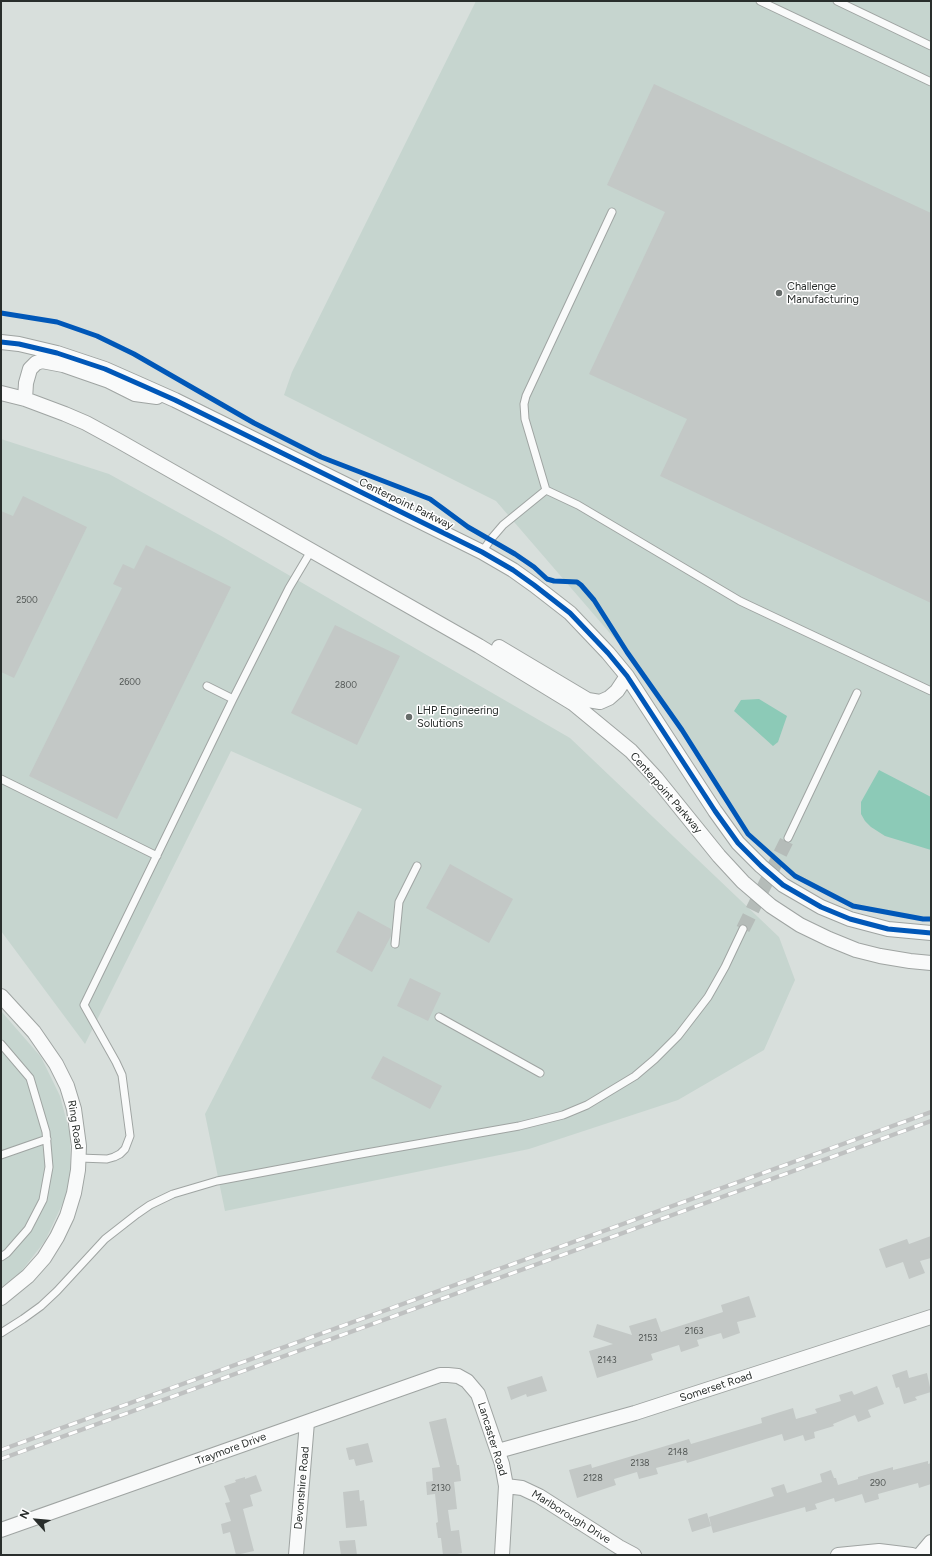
<!DOCTYPE html>
<style>
body{margin:0}
#map{position:relative;width:932px;height:1556px;overflow:hidden;background:#d8dfdc;font-family:Figtree,sans-serif}
canvas{display:block}
.frame{position:absolute;inset:0;border:2px solid #292e2c;pointer-events:none}
.north{position:absolute;left:16px;top:1500px;width:40px;height:40px;-webkit-text-stroke:3px #fff;paint-order:stroke;rotate:297deg;font-size:11px;font-weight:700;line-height:16px;text-align:center;color:#292e2c}
.north::after{content:'';display:block;margin:auto;width:14px;height:18px;background:#292e2c;clip-path:polygon(50% 0,100% 100%,50% 72%,0 100%)}
</style>
<div id="map">
<canvas width="932" height="1556"></canvas>
<div class="frame"></div>
<div class="north">N</div>
</div>
<script>
const g = document.querySelector('canvas').getContext('2d');
g.lineJoin = 'round';
function fillPath(path, color) { g.fillStyle = color; g.fill(path, 'evenodd'); }
const poly = rows => new Path2D(rows.map(r => 'M' + r).join(''));
function trace(path, color, width, dash) { g.strokeStyle = color; g.lineWidth = width; g.lineCap = dash ? 'butt' : 'round'; g.setLineDash(dash || []); g.stroke(path); }
function drawText(font, color, halo, rows, align = 'center') {
  g.font = font + ' Figtree,sans-serif'; g.lineWidth = 3; g.setLineDash([]); g.textBaseline = 'middle'; g.strokeStyle = halo; g.fillStyle = color; for (const [text, x, y, turn = 0] of rows) {
    g.save(); g.translate(x, y); g.rotate((+turn || 0) * Math.PI / 180); g.textAlign = isNaN(turn) ? turn : align; if (halo) g.strokeText(text, 0, 0); g.fillText(text, 0, 0); g.restore();
  }
}
fillPath(poly([
 [476,1,931,1,931,918,923,919,853,906,795,876,748,834,634,661,496,501,284,395,292,372],
 [1,439,109,474,223,537,570,738,779,937,795,980,764,1050,678,1100,529,1149,225,1211,205,1114,362,809,231,751,85,1044,1,931],
 [1,1011,41,1057,60,1096,70,1134,70,1175,68,1192,45,1241,20,1273,1,1287]
]), '#c6d5cf');
fillPath(poly([
 [759,699,787,716,778,742,773,746,734,711,741,700],
 [879,770,931,797,931,850,885,836,871,827,865,821,861,814,861,802]
]), '#8ccab7');
fillPath(poly([
 [654,84,931,213,931,603,660,476,687,419,589,374,665,212,607,185],
 [23,496,87,527,14,678,1,672,1,511,13,516],
 [146,545,231,587,117,819,29,776,122,588,113,584,123,564,134,569],
 [335,625,400,656,357,745,291,713],
 [450,864,513,899,489,943,426,908],
 [358,911,391,929,391,936,372,972,336,952],
 [410,978,441,993,428,1021,397,1006],
 [383,1056,442,1086,430,1109,371,1078],
 [931,1236,931,1258,920,1261,925,1273,909,1279,903,1262,886,1268,879,1249,907,1239,909,1244],
 [749,1296,756,1317,737,1322,740,1333,723,1339,721,1333,697,1340,699,1346,681,1352,679,1345,651,1354,653,1360,597,1378,589,1351,613,1344,593,1337,597,1324,632,1335,629,1326,656,1318,661,1332,723,1312,721,1305],
 [907,1370,909,1378,927,1373,931,1392,915,1397,917,1400,904,1404,899,1387,896,1388,892,1375],
 [542,1376,547,1391,527,1397,526,1394,511,1400,507,1387],
 [877,1386,884,1404,868,1410,871,1417,858,1422,855,1415,833,1424,834,1426,814,1432,815,1438,805,1441,803,1435,784,1441,782,1434,687,1463,686,1460,656,1468,658,1474,639,1479,637,1472,614,1479,616,1485,577,1498,569,1470,591,1464,592,1468,689,1439,691,1444,762,1423,761,1418,793,1408,796,1419,817,1413,815,1409,841,1401,839,1395,852,1391,854,1395],
 [446,1418,457,1465,459,1465,461,1481,454,1482,457,1509,448,1510,451,1531,459,1530,462,1553,452,1555,443,1555,441,1538,438,1538,436,1523,438,1522,435,1494,427,1495,426,1482,433,1481,432,1468,440,1467,429,1422],
 [368,1443,373,1462,356,1466,354,1459,349,1460,346,1448],
 [928,1461,928,1464,931,1463,931,1484,919,1488,918,1483,878,1494,879,1499,865,1503,862,1494,835,1502,834,1498,815,1504,817,1509,806,1512,805,1507,713,1533,709,1517,774,1496,771,1488,784,1484,787,1493,822,1482,820,1474,831,1470,834,1478,836,1478,838,1485,858,1479,858,1477,893,1467,893,1470],
 [256,1475,262,1491,250,1495,253,1506,243,1509,254,1551,236,1555,230,1532,223,1534,221,1524,231,1521,225,1503,230,1502,224,1486,236,1482,235,1480,245,1477,245,1479],
 [359,1490,360,1501,364,1500,367,1526,346,1528,343,1492],
 [707,1513,711,1526,692,1532,688,1519],
 [355,1540,357,1555,341,1555,339,1541]
]), '#c3c8c6');
trace(poly([
 [743,929,788,838]
]), '#b5bcb9', 14, [14, 7]);
const lane = poly([
 [760,1,931,82],
 [837,1,931,46],
 [546,490,525,419,524,404,526,396,612,212],
 [482,552,491,539,503,525,546,490,578,505,740,601,931,691],
 [207,686,233,699],
 [1,779,157,856],
 [788,838,857,693],
 [395,944,399,902,417,866],
 [439,1017,540,1073],
 [1,1044,30,1078,46,1132,49,1167,43,1200,28,1229,7,1253,1,1257],
 [1,1155,47,1139],
 [79,1158,107,1159,114,1157,120,1154,125,1149,130,1136,122,1075,116,1062,84,1005,233,699,289,588,311,551],
 [1,1333,23,1319,41,1306,57,1291,105,1239,137,1214,150,1205,173,1194,217,1181,355,1155,519,1126,563,1115,587,1105,635,1076,655,1059,678,1036,708,997,725,967,743,929]
]);
const street = poly([
 [1,342,19,344,57,353,105,369,139,384,175,400,482,552,513,570,534,585,570,613,608,653,627,676,715,811,738,843,761,866,783,885,821,907,850,919,888,929,931,933],
 [1,393,25,399,65,414,86,423,119,441,479,646,574,704,631,751,656,778,719,856,743,882,771,906,800,925,829,939,856,950,880,956,910,961,931,963],
 [25,399,26,383,30,369,36,363,42,361,63,365,83,372,109,381,135,394,157,397],
 [499,647,588,700,600,702,609,698,617,691,627,676],
 [1,996,34,1032,56,1064,67,1086,74,1109,79,1146,78,1170,74,1193,67,1216,57,1237,44,1258,28,1276,1,1298],
 [498,1451,635,1413,931,1317],
 [506,1486,522,1488,539,1496,619,1547,634,1555],
 [1,1530,440,1375,448,1375,458,1376,467,1381,478,1394,502,1464,506,1486,502,1555],
 [296,1555,307,1422],
 [838,1555,879,1551,912,1555],
 [920,1555,931,1542]
]);
trace(lane, '#9fa4a2', 9);
trace(street, '#9fa4a2', 16);
trace(lane, '#f9fafa', 7);
trace(street, '#f9fafa', 14);
const rail = poly([
 [1,1450,931,1112],
 [1,1459,931,1121]
]);
trace(rail, '#bfc1c1', 4.5);
trace(rail, '#fff', 3, [9]);
trace(poly([
 [1,313,57,322,97,336,134,354,254,423,321,457,430,499,468,527,515,554,534,567,547,579,554,581,577,582,581,585,594,600,627,652,682,730,748,834,795,876,853,906,923,919,931,919],
 [1,342,19,344,57,353,105,369,139,384,175,400,482,552,513,570,534,585,570,613,608,653,627,676,715,811,738,843,761,866,783,885,821,907,850,919,888,929,931,933]
]), '#0057b8', 5);
for (const [x, y, r, color] of [
 [779,293,4,"#666c6a"],
 [409,717,4,"#666c6a"]
]) { const dot = new Path2D(); dot.arc(x, y, r, 0, 2 * Math.PI); g.fillStyle = color; g.fill(dot); trace(dot, '#fff', 1.5); }
drawText('9px', '#515654', null, [
 ["2500",27,600],
 ["2600",130,682],
 ["2800",346,685],
 ["2163",694,1331],
 ["2153",648,1338],
 ["2143",607,1360],
 ["2148",678,1452],
 ["2138",640,1463],
 ["2128",593,1478],
 ["290",878,1483],
 ["2130",441,1488]
]);
drawText('11px', '#292e2c', '#fff', [
 ["Challenge",787,287],
 ["Manufacturing",787,300],
 ["LHP Engineering",417,711],
 ["Solutions",417,724]
], 'left');
drawText('11px', '#292e2c', '#fff', [
 ["Centerpoint Parkway",406,504,26],
 ["Centerpoint Parkway",666,793,49],
 ["Ring Road",75,1125,81],
 ["Somerset Road",716,1387,-18],
 ["Lancaster Road",492,1439,73],
 ["Traymore Drive",231,1449,-20],
 ["Devonshire Road",302,1488,-85],
 ["Marlborough Drive",571,1517,32]
]);
</script>
